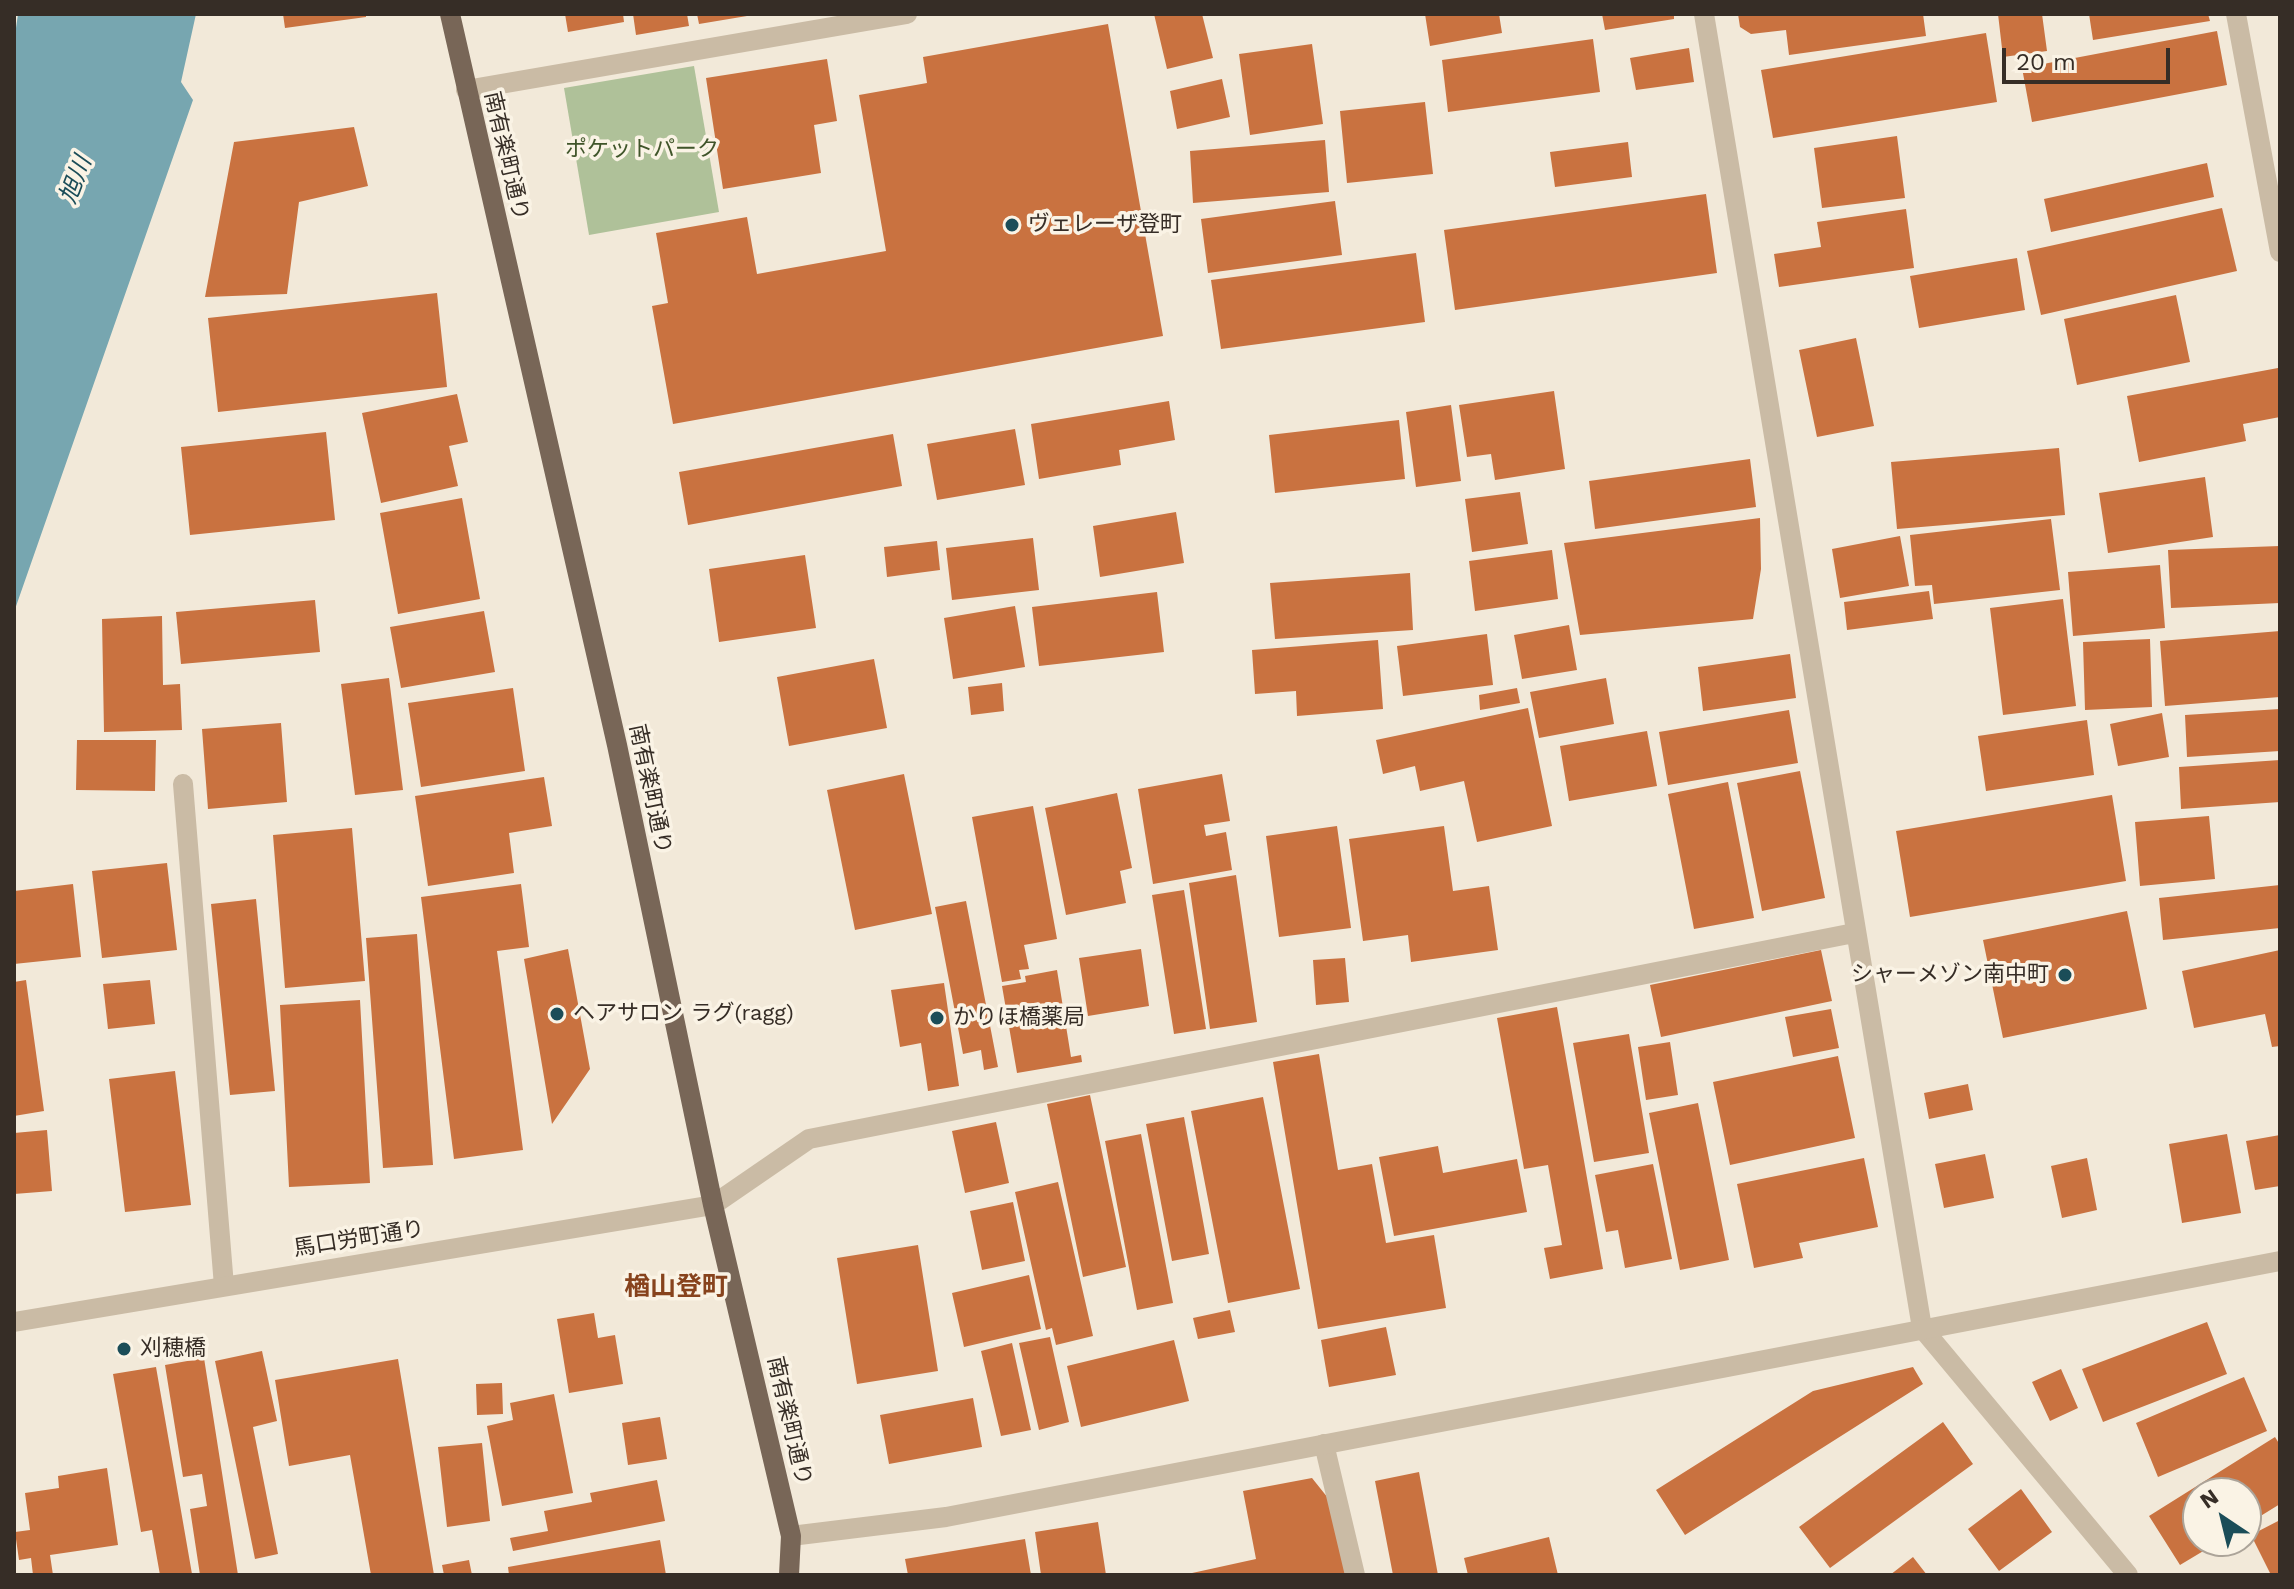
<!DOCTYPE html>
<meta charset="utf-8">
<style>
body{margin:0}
#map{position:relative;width:2294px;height:1589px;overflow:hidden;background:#f2e9d9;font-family:"Work Sans",sans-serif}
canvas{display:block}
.frame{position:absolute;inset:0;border:16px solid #362d26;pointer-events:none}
.north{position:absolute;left:2182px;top:1477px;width:80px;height:80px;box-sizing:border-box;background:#faf3e5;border:2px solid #aca499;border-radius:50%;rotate:325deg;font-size:22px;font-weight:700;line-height:32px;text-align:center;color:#362d26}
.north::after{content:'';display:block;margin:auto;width:28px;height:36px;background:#1b4d58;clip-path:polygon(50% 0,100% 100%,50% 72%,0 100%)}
.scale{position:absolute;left:2002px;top:48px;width:168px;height:36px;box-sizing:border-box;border:4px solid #362d26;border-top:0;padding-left:10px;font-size:24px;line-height:28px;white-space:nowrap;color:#362d26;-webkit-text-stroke:6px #faf3e5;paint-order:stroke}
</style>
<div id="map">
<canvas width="2294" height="1589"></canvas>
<div class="frame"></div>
<div class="north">N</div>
<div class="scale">20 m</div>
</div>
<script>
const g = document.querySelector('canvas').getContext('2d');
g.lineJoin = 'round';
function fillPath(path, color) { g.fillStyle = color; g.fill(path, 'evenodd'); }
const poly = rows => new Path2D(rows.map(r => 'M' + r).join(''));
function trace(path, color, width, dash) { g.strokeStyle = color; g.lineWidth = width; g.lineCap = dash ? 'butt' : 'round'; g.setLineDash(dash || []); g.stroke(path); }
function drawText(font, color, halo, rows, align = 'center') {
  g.font = font + ' "Work Sans","Noto Sans JP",sans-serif'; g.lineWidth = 7; g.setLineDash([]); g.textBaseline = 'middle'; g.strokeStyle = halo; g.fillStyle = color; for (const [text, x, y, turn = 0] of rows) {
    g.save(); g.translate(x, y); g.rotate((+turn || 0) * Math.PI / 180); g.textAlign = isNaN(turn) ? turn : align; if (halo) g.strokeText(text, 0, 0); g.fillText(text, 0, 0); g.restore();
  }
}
fillPath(poly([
 [694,66,719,212,589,235,564,88]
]), '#afc199');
fillPath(poly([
 [18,14,196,14,181,82,193,100,14,612,14,42]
]), '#77a6b0');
fillPath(poly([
 [283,14,366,14,366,17,285,28],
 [565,14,623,14,624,22,568,32],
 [633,14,687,14,689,26,636,35],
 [697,14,746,14,747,16,699,24],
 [1154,14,1202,14,1213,58,1167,69],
 [1425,14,1499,14,1502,33,1430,46],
 [1602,14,1674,14,1674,19,1605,30],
 [1738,14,1923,14,1926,36,1789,55,1786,30,1751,34,1740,27],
 [1998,14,2042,14,2047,51,2003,57],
 [2089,14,2208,14,2210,21,2093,40],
 [1108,24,1163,336,673,424,652,306,668,303,656,233,747,217,757,274,886,251,859,95,927,83,923,57],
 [2217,31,2227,85,2032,122,2022,68],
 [1986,33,1997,102,1773,138,1761,70],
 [1593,39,1600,92,1448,112,1442,60],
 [1312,44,1323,124,1250,135,1239,54],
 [1689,48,1694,82,1636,90,1630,58],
 [827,59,837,121,814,125,821,173,723,189,706,78],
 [1222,79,1230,117,1177,129,1170,91],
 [1425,102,1433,174,1347,183,1340,111],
 [354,127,368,186,299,202,287,294,205,297,234,142],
 [1897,136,1905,198,1822,208,1814,148],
 [1325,140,1329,192,1193,203,1190,151],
 [1628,142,1632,177,1555,187,1550,152],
 [2207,163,2214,197,2051,232,2044,199],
 [1706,194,1717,273,1455,310,1444,230],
 [1335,201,1342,255,1208,273,1201,219],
 [2222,208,2237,271,2041,315,2027,251],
 [1906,209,1914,268,1779,287,1774,254,1821,247,1817,222],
 [1416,253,1425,322,1221,349,1211,280],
 [2017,258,2025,310,1919,328,1910,276],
 [437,293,447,387,218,412,208,318],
 [2176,295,2190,362,2077,385,2064,319],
 [1856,338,1874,426,1817,437,1799,350],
 [2278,368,2280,417,2243,424,2246,441,2139,462,2127,396],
 [1554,391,1565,469,1495,480,1491,454,1467,457,1459,405],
 [457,394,468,442,449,446,458,486,381,503,362,413],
 [1169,401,1175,440,1119,450,1121,465,1039,479,1031,424],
 [1451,405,1461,481,1416,487,1406,412],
 [1399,420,1405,479,1275,493,1269,435],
 [1015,429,1025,485,937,500,927,444],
 [326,432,335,520,190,535,181,447],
 [893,434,902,486,688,525,679,472],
 [2059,448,2065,515,1897,529,1891,462],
 [1750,459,1756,507,1595,529,1589,481],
 [2205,477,2213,537,2108,553,2099,493],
 [1520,492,1528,544,1472,552,1465,499],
 [462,498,480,599,398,614,380,513],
 [1176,512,1184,563,1100,577,1093,526],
 [1760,518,1761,569,1753,619,1580,635,1564,543],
 [2051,519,2060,590,1934,604,1932,585,1915,586,1910,535],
 [1900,536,1909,586,1840,598,1832,549],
 [1033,538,1039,590,952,600,946,548],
 [937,541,940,570,887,577,884,547],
 [2280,546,2280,603,2171,608,2168,550],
 [1552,550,1558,599,1475,611,1469,561],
 [805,555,816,628,719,642,709,569],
 [2160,565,2165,628,2073,636,2068,572],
 [1410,573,1413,630,1275,639,1270,583],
 [1929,591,1933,619,1847,630,1844,602],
 [1157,592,1164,652,1039,666,1032,607],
 [2063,599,2076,706,2003,715,1990,608],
 [315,600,320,652,181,664,176,612],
 [1015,606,1025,667,953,679,944,618],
 [484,611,495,672,401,688,390,627],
 [162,616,163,685,180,684,182,730,104,732,102,619],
 [1569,625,1577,670,1522,679,1514,635],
 [2280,631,2280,697,2165,706,2160,641],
 [1487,634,1493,685,1403,696,1397,646],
 [2150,639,2152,707,2085,710,2083,642],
 [1378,640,1383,709,1297,716,1296,691,1255,694,1252,650],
 [1790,654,1796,698,1703,711,1698,667],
 [874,659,887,728,789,746,777,677],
 [389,678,403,790,355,795,341,684],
 [1606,678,1614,724,1539,738,1530,692],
 [1002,683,1004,711,971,715,968,687],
 [513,688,525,771,421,787,408,703],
 [1517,688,1520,703,1480,710,1479,695],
 [1528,708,1552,826,1477,842,1464,781,1420,791,1415,766,1383,774,1376,740],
 [2280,709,2280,751,2187,757,2185,715],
 [1789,710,1798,763,1668,785,1659,732],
 [2162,713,2169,757,2118,766,2110,724],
 [2087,720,2094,775,1986,791,1978,736],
 [281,723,287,802,208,809,202,729],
 [1647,731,1657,786,1569,801,1560,746],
 [77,740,156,740,155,791,76,790],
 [2280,760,2280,802,2181,809,2179,767],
 [1800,771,1825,898,1762,911,1737,783],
 [904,774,932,914,855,930,827,790],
 [1222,774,1230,821,1204,825,1206,836,1226,832,1232,870,1153,884,1138,789],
 [544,777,552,826,509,833,514,873,428,886,415,796],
 [1728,782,1754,918,1694,929,1668,794],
 [1117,793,1132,868,1120,871,1126,903,1066,915,1045,808],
 [2112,795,2126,881,1910,917,1896,831],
 [1033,806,1057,939,1024,945,1029,969,1019,970,1021,979,1002,982,972,817],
 [2209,816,2215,879,2140,886,2135,822],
 [1337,826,1351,928,1279,937,1266,836],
 [1444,826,1453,891,1489,886,1498,950,1411,962,1408,935,1363,941,1349,839],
 [352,828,365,981,285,988,273,835],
 [167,863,177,950,102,958,92,871],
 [1236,875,1257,1022,1210,1029,1189,883],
 [73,884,81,957,14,964,14,891],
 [521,884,529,947,497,951,523,1150,454,1159,421,897],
 [2280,885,2280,928,2163,940,2159,898],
 [1184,890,1206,1029,1174,1034,1152,895],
 [256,899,275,1091,230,1095,211,904],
 [966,901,998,1067,984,1070,981,1050,963,1054,935,907],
 [2127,911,2147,1009,2003,1038,1983,940],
 [417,934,433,1165,383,1168,366,938],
 [568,949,590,1069,552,1124,524,959],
 [1141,949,1149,1006,1088,1016,1079,958],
 [1821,950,1832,1001,1661,1037,1650,985],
 [2280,950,2280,1046,2272,1047,2265,1014,2194,1028,2182,971],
 [1345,958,1349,1002,1316,1005,1313,960],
 [1057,970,1071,1057,1081,1055,1082,1062,1017,1073,1002,986,1026,982,1025,976],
 [26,980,44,1111,14,1116,14,982],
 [150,980,155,1024,108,1029,103,984],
 [944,983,959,1086,928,1091,921,1043,900,1047,891,990],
 [360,1000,370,1183,289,1187,280,1005],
 [1557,1007,1603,1269,1550,1279,1544,1248,1562,1245,1548,1165,1524,1169,1497,1018],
 [1831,1009,1839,1048,1793,1057,1785,1017],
 [1629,1034,1649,1153,1594,1162,1573,1043],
 [1670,1042,1678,1095,1646,1100,1638,1047],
 [1319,1054,1338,1170,1372,1164,1386,1243,1434,1235,1446,1308,1318,1329,1273,1062],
 [1838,1056,1855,1138,1730,1165,1713,1082],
 [175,1071,191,1205,125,1212,109,1079],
 [1968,1084,1973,1110,1929,1119,1924,1093],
 [1090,1095,1126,1267,1083,1277,1047,1104],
 [1263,1097,1300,1289,1228,1303,1191,1111],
 [1698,1103,1729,1260,1680,1270,1649,1113],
 [1184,1117,1209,1254,1172,1261,1146,1124],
 [996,1122,1009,1183,965,1193,952,1131],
 [47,1130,52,1191,14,1194,14,1133],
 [1141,1134,1173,1303,1137,1310,1105,1141],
 [2227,1134,2241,1213,2182,1223,2169,1144],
 [2280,1135,2280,1186,2255,1190,2246,1141],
 [1438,1146,1443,1173,1517,1159,1527,1212,1394,1236,1379,1157],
 [1985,1154,1994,1198,1944,1208,1935,1164],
 [1864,1158,1878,1227,1799,1243,1803,1258,1754,1268,1737,1184],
 [2087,1158,2097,1210,2062,1218,2051,1166],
 [1653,1164,1672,1259,1625,1268,1618,1230,1606,1232,1595,1175],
 [1058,1182,1093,1336,1056,1345,1052,1328,1046,1330,1015,1192],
 [1013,1202,1025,1261,982,1270,970,1211],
 [918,1245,938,1371,857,1384,837,1258],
 [1029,1275,1041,1329,964,1347,952,1293],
 [1230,1310,1235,1332,1198,1339,1193,1318],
 [594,1313,598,1338,615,1335,623,1384,569,1393,557,1319],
 [2207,1322,2227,1374,2103,1422,2082,1369],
 [1386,1327,1396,1375,1329,1387,1321,1340],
 [1050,1337,1069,1422,1039,1430,1019,1343],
 [1174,1340,1189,1401,1081,1427,1067,1366],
 [1012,1343,1031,1430,1001,1436,981,1351],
 [262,1351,277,1421,253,1427,278,1554,255,1559,215,1361],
 [204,1358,238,1575,200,1575,190,1509,207,1506,202,1474,183,1477,165,1365],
 [398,1359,434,1575,371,1575,350,1455,289,1466,275,1380],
 [156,1367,192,1574,188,1575,160,1575,152,1530,141,1532,113,1374],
 [1913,1367,1923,1384,1685,1535,1656,1490,1813,1391],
 [2061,1369,2078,1408,2050,1421,2032,1382],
 [2244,1377,2267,1431,2158,1477,2136,1423],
 [502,1383,503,1414,477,1415,476,1384],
 [554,1394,573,1493,502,1506,487,1426,513,1420,510,1403],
 [973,1398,982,1447,889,1464,880,1415],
 [660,1417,667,1459,628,1465,622,1423],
 [1943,1422,1973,1464,1830,1568,1799,1527],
 [2275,1437,2280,1445,2280,1504,2246,1525,2246,1493,2198,1493,2198,1541,2220,1541,2180,1565,2149,1516],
 [482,1443,490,1521,447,1527,438,1447],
 [107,1468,118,1545,50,1555,53,1575,33,1575,31,1558,19,1560,15,1532,30,1530,25,1493,59,1488,58,1476],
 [1419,1472,1438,1575,1393,1575,1375,1481],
 [1312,1478,1332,1503,1346,1575,1183,1575,1256,1559,1243,1491],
 [657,1480,665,1521,513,1551,510,1538,548,1531,544,1511,592,1502,590,1493],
 [2021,1489,2052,1532,1999,1571,1968,1529],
 [2280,1520,2280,1575,2271,1575,2251,1535],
 [1098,1522,1106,1575,1041,1575,1035,1532],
 [1549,1537,1558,1575,1468,1575,1464,1558],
 [1025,1539,1031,1575,908,1575,905,1559],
 [660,1540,666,1575,509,1575,508,1567],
 [1913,1557,1927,1575,1890,1575],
 [469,1560,472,1575,444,1575,442,1565]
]), '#c97240');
trace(poly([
 [1324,1444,1355,1575]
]), '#cabba5', 20);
trace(poly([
 [1704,14,1922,1328,2128,1575],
 [2236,14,2280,252],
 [466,90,907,14],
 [183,784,224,1286],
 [713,1205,809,1139,1854,933]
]), '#cabba5', 20);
trace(poly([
 [14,1322,713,1205],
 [791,1536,946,1517,2280,1261]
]), '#cabba5', 20);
trace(poly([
 [450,14,617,745,713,1205,791,1536,789,1575]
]), '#786657', 20);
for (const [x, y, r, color] of [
 [1012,225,8,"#1b4d58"],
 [2065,975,8,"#1b4d58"],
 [557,1014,8,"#1b4d58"],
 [937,1018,8,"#1b4d58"],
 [124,1349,8,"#1b4d58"]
]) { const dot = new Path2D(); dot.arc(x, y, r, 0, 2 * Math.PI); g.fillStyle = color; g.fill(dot); trace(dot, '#faf3e5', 3); }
drawText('22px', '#40552a', '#faf3e5', [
 ["ポケットパーク",642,150]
]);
drawText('22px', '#362d26', '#faf3e5', [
 ["南有楽町通り",506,156,77],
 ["南有楽町通り",650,789,78],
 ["馬口労町通り",359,1239,-9],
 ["南有楽町通り",789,1421,77]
]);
drawText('22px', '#362d26', '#faf3e5', [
 ["ヴェレーザ登町",1028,225],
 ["シャーメゾン南中町",2049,975,"right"],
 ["ヘアサロン ラグ(ragg)",573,1014],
 ["かりほ橋薬局",953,1018],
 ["刈穂橋",140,1349]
], 'left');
drawText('italic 24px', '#1b4d58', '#faf3e5', [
 ["旭川",76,180,-69]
]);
drawText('bold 26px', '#87431d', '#faf3e5', [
 ["楢山登町",676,1287]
]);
</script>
